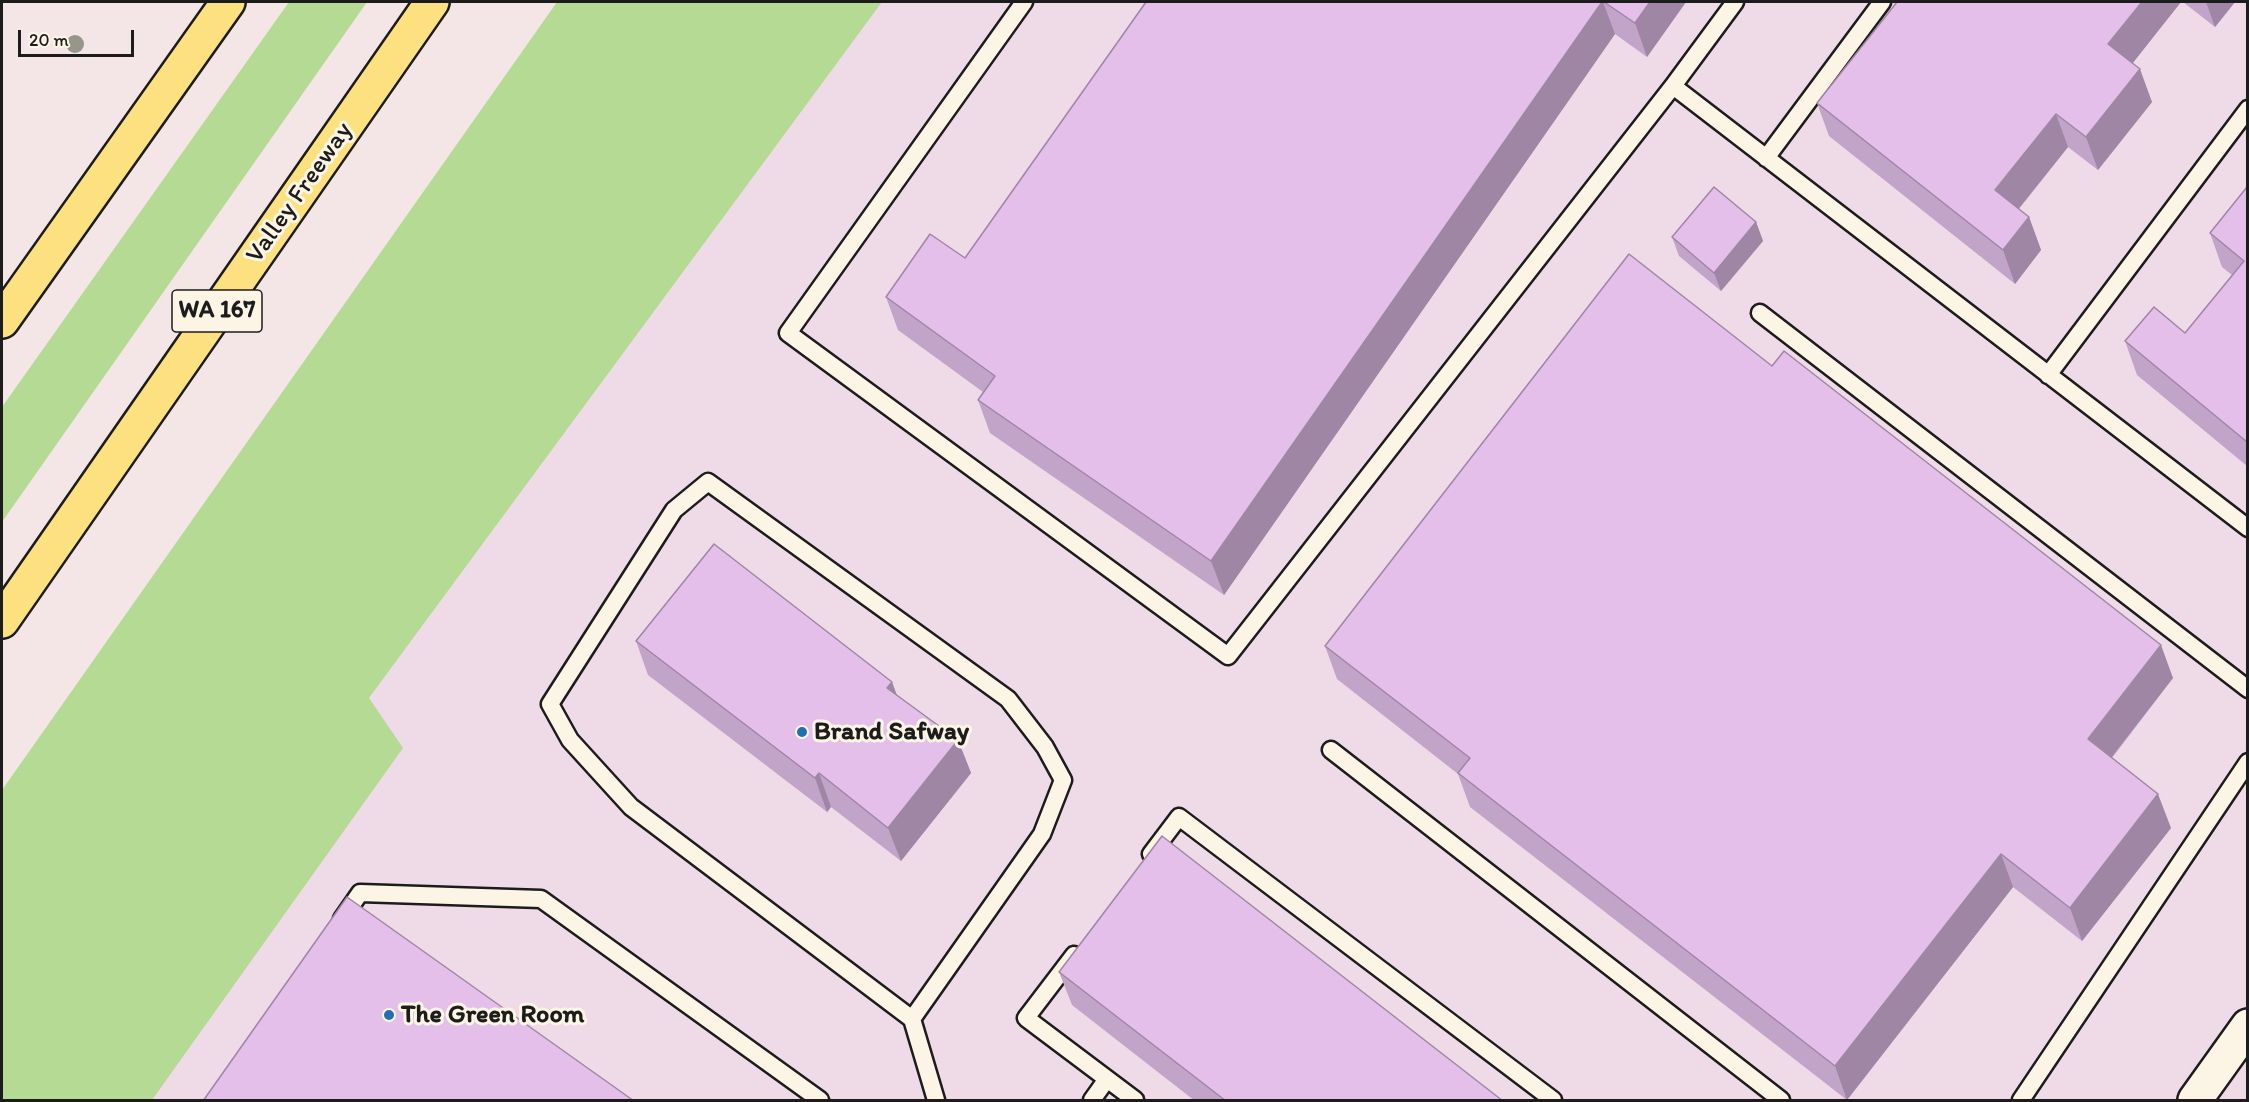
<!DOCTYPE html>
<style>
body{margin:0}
#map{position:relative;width:2249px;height:1102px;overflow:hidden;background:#f4e5e6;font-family:Itim,sans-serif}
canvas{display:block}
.frame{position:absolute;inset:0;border:3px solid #1c1c1c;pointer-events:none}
.scale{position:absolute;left:18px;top:30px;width:116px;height:27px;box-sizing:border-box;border:3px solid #1c1c1c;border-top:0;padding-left:8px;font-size:18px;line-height:21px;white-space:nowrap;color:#1c1c1c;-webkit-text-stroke:4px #fcf5e5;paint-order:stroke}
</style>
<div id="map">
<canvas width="2249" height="1102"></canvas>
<div class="frame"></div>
<div class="scale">20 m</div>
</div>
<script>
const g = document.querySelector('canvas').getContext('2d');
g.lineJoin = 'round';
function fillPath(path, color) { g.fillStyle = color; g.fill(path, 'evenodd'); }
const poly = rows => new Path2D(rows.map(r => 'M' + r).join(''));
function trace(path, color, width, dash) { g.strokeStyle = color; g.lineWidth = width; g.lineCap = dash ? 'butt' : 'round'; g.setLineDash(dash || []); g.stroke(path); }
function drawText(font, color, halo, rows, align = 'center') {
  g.font = font + ' Itim,sans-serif'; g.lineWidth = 6; g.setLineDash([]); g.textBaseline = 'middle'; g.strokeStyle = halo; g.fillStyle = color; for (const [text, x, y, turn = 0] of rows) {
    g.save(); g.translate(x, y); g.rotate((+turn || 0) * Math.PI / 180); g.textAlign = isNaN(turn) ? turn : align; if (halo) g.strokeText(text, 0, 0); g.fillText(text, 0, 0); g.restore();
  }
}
fillPath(poly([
 [882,2,2247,2,2247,1100,101,1100,375,690]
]), '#efdae7');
fillPath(poly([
 [289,2,367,2,2,522,2,407],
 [557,2,882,2,369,698,403,748,152,1100,2,1100,2,790]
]), '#b5da94');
const service = poly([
 [1024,2,788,333,1228,656,1673,86,1735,2],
 [1673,86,2248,528],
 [1766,158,1882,2],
 [1760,313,2248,689],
 [2048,375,2248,109],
 [1331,750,1781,1100],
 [1151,854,1179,817,1553,1100],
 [342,919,360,893,541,899,820,1100],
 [1074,955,1026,1018,1135,1100],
 [912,1019,631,807,570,740,550,704,674,510,708,482,1008,699,1045,747,1063,780,1042,834,912,1019,936,1100],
 [1092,1100,1107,1079],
 [2021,1100,2248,762]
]);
const secondary = poly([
 [2195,1100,2248,1026]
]);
const motorway = poly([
 [2,321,228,2],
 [2,621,432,2]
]);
trace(service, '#1c1c1c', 21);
trace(secondary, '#1c1c1c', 38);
trace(motorway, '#1c1c1c', 38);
trace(service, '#fcf5e5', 16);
trace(secondary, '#fcf5e5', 33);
trace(motorway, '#fde080', 33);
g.fillStyle = '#96968b';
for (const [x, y] of [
 [75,44]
]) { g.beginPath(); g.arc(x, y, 9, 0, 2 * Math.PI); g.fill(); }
fillPath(poly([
 [1146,2,1686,2,1647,57,1615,34,1224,595,990,433,978,400,983,392,898,330,886,297,965,258],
 [1897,2,2181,2,2132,63,2152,102,2098,170,2068,147,2019,209,2029,217,2041,250,2015,284,1829,136,1817,103],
 [2183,2,2235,2,2215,27],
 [2247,187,2247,466,2137,375,2125,341,2185,333,2232,275,2222,267,2210,233],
 [1756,222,1763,241,1721,291,1679,256,1672,237],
 [636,641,892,682,897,695,958,740,971,773,901,861,831,807,827,812,648,675],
 [1325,646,2173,678,2112,758,2171,828,2082,941,2013,887,1847,1100,1470,807,1458,774,1337,679],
 [1059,972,1503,1101,1195,1101,1072,1005]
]), '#c3a4c9');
fillPath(poly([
 [1602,2,1603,2,1615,34,1224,595,1211,561],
 [1650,2,1686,2,1647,57,1635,23],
 [2142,2,2181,2,2121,78,2108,44],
 [2206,2,2235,2,2215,27],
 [2140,69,2152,102,2098,170,2086,137],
 [2056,114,2068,147,2007,223,1995,190],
 [2029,217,2041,250,2015,284,2003,250],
 [1756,222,1763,241,1721,291,1714,273],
 [2161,645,2173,678,2100,772,2088,739],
 [892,682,904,716,887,688],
 [958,740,971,773,901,861,888,828],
 [819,773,831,807,827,812,815,778],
 [2158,794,2171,828,2082,941,2070,908],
 [2001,854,2013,887,1847,1100,1835,1066]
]), '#9f86a4');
const building = poly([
 [1146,2,1602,2,1211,561,978,400,995,376,886,297,930,234,965,258,1146,2],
 [1604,2,1650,2,1635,23,1604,2],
 [1897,2,2142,2,2108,44,2140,69,2086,137,2056,114,1995,190,2029,217,2003,250,1817,103,1897,2],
 [1714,187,1756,222,1714,273,1672,237,1714,187],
 [2247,187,2247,442,2125,341,2154,307,2185,333,2244,261,2210,233,2247,187],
 [1629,254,1772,366,1784,351,2161,645,2088,739,2158,794,2070,908,2001,854,1835,1066,1458,773,1470,758,1325,646,1629,254],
 [714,544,892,682,887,688,958,740,888,828,819,773,815,778,636,641,714,544],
 [1162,836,1503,1101,1226,1101,1059,972,1162,836],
 [347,897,634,1101,203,1101,347,897]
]);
fillPath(building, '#e3bfea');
trace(building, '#9f86a4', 1.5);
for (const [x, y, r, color] of [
 [802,732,6,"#1f6fb2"],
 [389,1015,6,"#1f6fb2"]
]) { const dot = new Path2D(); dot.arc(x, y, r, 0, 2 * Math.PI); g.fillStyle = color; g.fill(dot); trace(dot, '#fcf5e5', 2); }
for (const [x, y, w] of [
 [217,311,90]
]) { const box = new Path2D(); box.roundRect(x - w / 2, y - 21, w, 42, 4.5); g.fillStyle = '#fcf5e5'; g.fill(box); trace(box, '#1c1c1c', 1.5); }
drawText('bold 24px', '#1c1c1c', null, [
 ["WA 167",217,311]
]);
drawText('26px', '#1c1c1c', '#fcf5e5', [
 ["Valley Freeway",300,193,-55]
]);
drawText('bold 26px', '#1c1c1c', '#fcf5e5', [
 ["Brand Safway",814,732],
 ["The Green Room",401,1015]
], 'left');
</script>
